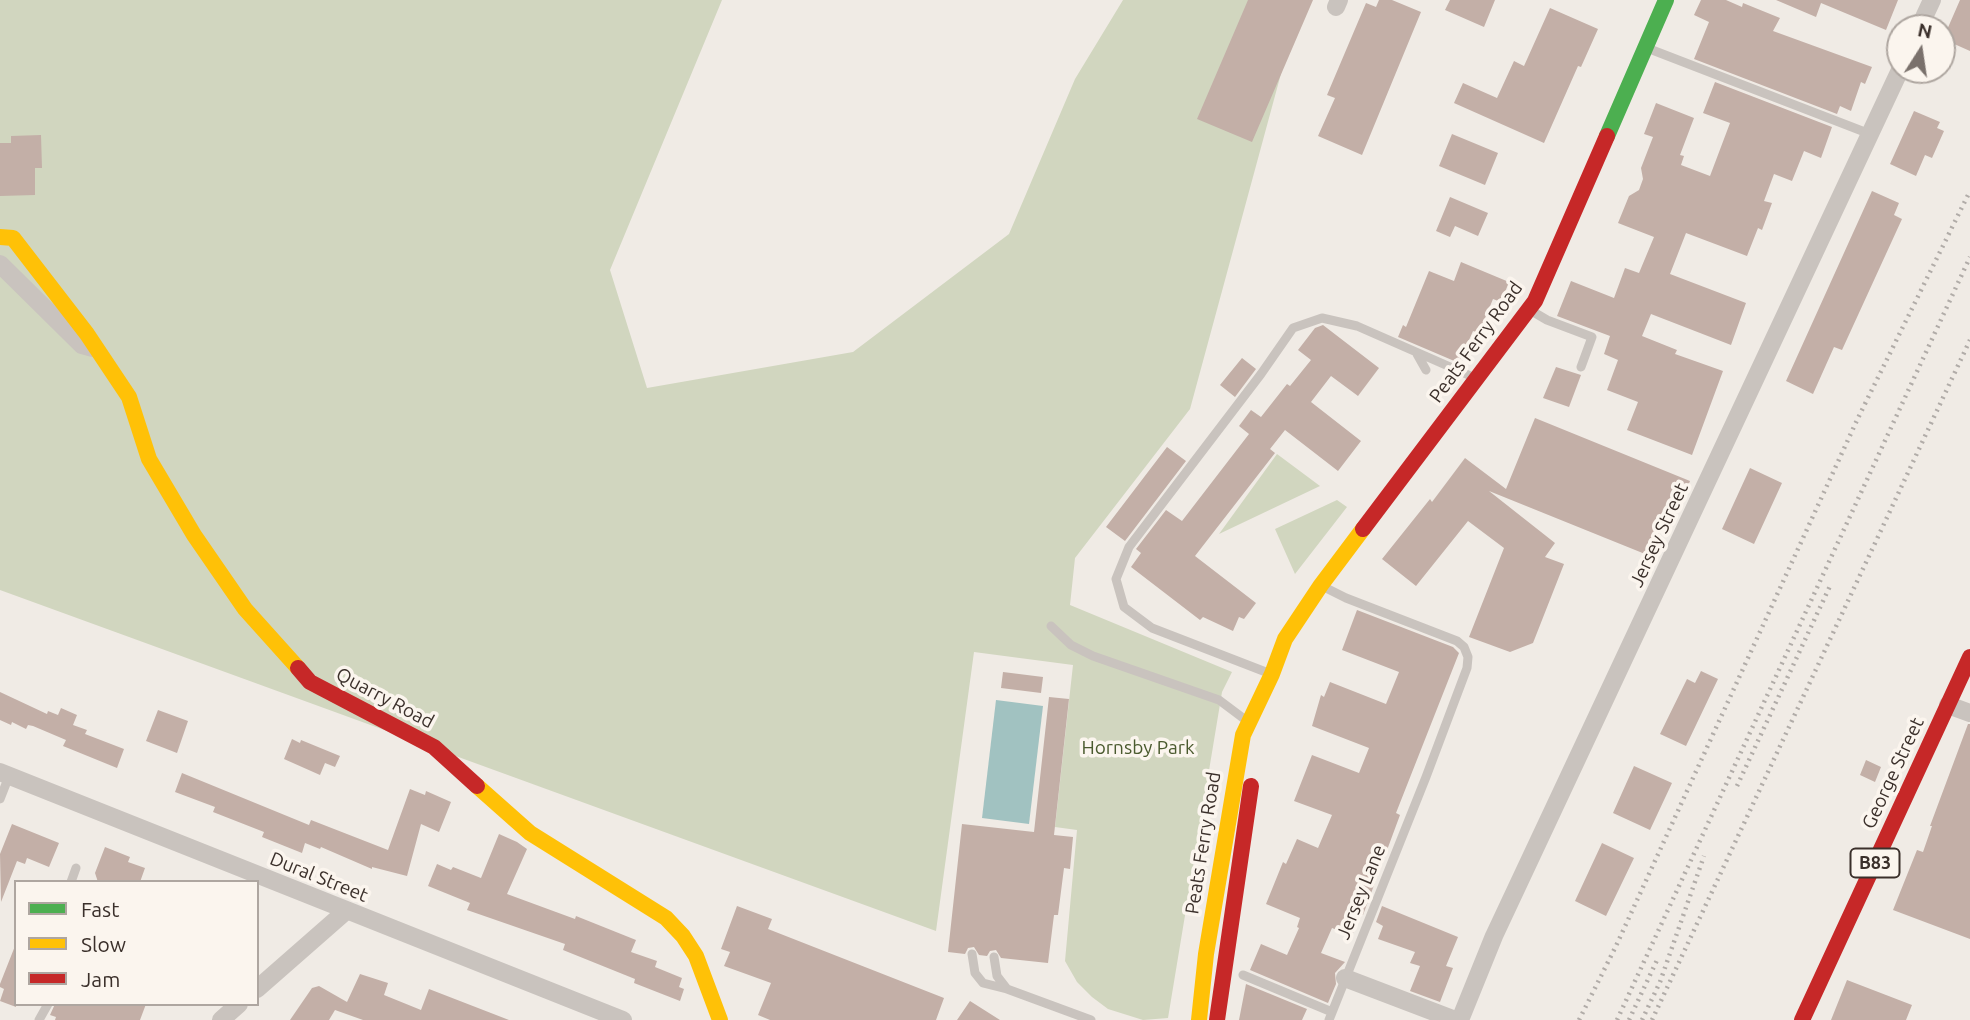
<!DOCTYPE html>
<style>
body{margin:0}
#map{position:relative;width:1970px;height:1020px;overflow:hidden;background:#f0ebe5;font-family:Ubuntu,sans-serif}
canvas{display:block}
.legend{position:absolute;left:14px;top:880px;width:245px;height:126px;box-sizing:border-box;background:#fbf5ee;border:2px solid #aea6a0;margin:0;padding:9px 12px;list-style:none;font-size:21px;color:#3b302b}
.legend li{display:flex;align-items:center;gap:14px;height:35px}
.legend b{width:35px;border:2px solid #aea6a0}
.north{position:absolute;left:1886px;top:14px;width:70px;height:70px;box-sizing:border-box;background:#fbf5ee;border:2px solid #aea6a0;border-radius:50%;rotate:12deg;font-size:19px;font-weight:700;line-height:28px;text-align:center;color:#3b302b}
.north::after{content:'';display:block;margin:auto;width:24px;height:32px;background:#7a716c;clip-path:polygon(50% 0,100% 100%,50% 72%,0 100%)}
</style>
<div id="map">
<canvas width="1970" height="1020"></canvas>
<ul class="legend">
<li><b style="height:9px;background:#4caf50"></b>Fast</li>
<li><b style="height:9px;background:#ffc107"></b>Slow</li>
<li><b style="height:9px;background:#c62828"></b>Jam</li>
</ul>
<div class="north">N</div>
</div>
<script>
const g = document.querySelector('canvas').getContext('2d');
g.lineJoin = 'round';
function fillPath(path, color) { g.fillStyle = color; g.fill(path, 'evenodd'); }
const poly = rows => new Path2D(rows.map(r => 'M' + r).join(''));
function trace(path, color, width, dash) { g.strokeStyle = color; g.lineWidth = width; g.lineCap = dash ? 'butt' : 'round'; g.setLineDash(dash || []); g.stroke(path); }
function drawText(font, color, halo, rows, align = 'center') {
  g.font = font + ' Ubuntu,sans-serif'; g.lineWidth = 7; g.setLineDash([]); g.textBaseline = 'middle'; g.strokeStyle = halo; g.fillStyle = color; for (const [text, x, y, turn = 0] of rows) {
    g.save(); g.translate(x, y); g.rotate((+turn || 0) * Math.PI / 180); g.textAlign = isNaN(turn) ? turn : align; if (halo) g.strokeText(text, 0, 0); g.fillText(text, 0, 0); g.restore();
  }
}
fillPath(poly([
 [0,0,722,0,610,270,647,388,853,352,1009,234,1075,79,1123,0,1301,0,1190,409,1075,558,1070,605,1232,672,1222,692,1168,1018,1143,1020,1108,1009,1092,997,1077,982,1065,961,1077,830,1055,827,1073,665,974,652,936,931,0,590],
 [1277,454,1320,486,1219,534],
 [1337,500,1347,507,1295,574,1275,529]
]), '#d1d6bf');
fillPath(poly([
 [996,700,1043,706,1029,824,982,818]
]), '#a1c2c1');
fillPath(poly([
 [1248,0,1313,0,1252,142,1197,119],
 [1379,0,1392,0,1421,12,1362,155,1318,136,1335,98,1327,95,1366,3,1376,7],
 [1450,0,1495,0,1484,27,1445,10],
 [1701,0,1726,0,1742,7,1743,3,1780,18,1773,31,1872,67,1865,84,1861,82,1851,111,1840,106,1837,114,1694,59,1709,22,1694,15],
 [1776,0,1898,0,1886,30,1821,3,1816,17],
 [1960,0,1970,0,1970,51,1943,39],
 [1550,8,1598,29,1581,67,1578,66,1544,143,1454,103,1463,83,1497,98,1514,61,1524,66],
 [1715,82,1832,127,1821,158,1804,151,1792,181,1774,174,1764,201,1772,203,1762,230,1758,228,1747,256,1686,233,1670,274,1746,303,1731,345,1651,314,1642,336,1677,350,1675,354,1723,371,1692,455,1627,430,1638,402,1607,390,1618,360,1604,354,1610,336,1557,316,1571,281,1614,298,1625,268,1639,273,1654,237,1618,223,1629,196,1639,190,1643,179,1641,168,1653,137,1644,134,1656,103,1694,118,1680,155,1684,156,1681,165,1710,176,1730,123,1703,113],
 [1914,111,1940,122,1937,128,1944,131,1932,158,1925,155,1916,176,1890,164],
 [1452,134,1498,153,1485,185,1439,166],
 [41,135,42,168,35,168,35,195,0,196,0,143,11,143,11,136],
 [1872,191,1899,203,1894,215,1902,219,1842,350,1834,347,1813,394,1786,381],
 [1450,197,1488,213,1478,236,1455,226,1450,237,1436,231],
 [1461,262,1509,282,1501,302,1493,299,1479,333,1473,331,1459,363,1398,337,1403,325,1406,327,1429,271,1454,281],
 [1323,325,1379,368,1358,396,1331,376,1311,402,1361,441,1338,471,1285,430,1270,449,1275,453,1195,556,1256,603,1244,619,1239,617,1233,631,1203,617,1200,620,1131,567,1141,553,1136,549,1166,510,1182,521,1249,434,1239,426,1251,410,1261,417,1287,384,1290,386,1311,360,1298,350,1315,328],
 [1242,358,1256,369,1235,397,1220,385],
 [1556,367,1581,375,1569,407,1543,398],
 [1535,418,1690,481,1669,534,1660,531,1650,556,1489,491,1555,543,1545,557,1564,564,1533,643,1510,652,1469,637,1504,548,1468,521,1416,586,1382,559,1430,499,1432,502,1465,458,1506,489],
 [1167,447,1186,461,1125,541,1106,527],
 [1750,468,1782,483,1754,544,1722,529],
 [1357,610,1453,647,1459,653,1396,813,1400,815,1363,915,1360,913,1352,936,1332,928,1321,953,1345,962,1335,973,1336,984,1328,1003,1250,970,1261,944,1287,955,1299,928,1297,927,1300,918,1266,904,1283,862,1286,864,1297,839,1318,848,1332,815,1294,801,1312,755,1359,773,1369,748,1312,726,1321,695,1324,697,1330,682,1386,704,1399,672,1342,650],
 [1701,671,1718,679,1686,746,1660,734,1687,679,1695,683],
 [1003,672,1043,677,1041,693,1001,688],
 [0,692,47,714,48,711,58,715,61,708,77,715,73,725,87,730,85,734,124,749,117,768,63,746,66,740,33,726,28,725,26,729,12,722,11,725,0,720],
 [1049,697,1069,699,1054,835,1073,837,1070,869,1064,868,1058,915,1054,915,1048,963,1001,958,996,950,990,951,987,956,979,955,974,947,968,948,965,954,948,952,962,824,1034,832],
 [158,710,188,721,177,753,146,741],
 [1968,724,1970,724,1970,939,1893,910,1917,850,1923,852,1932,826,1930,826],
 [292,739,300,743,301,740,340,756,335,767,325,763,320,775,284,759],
 [1866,760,1881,767,1875,782,1860,775],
 [1634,766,1672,783,1650,830,1613,813],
 [182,773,309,825,311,820,388,850,410,789,425,795,426,791,451,802,439,832,421,824,407,876,372,867,372,869,321,847,320,849,305,843,302,853,262,837,264,832,213,812,215,807,175,792],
 [12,824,59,843,49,867,27,858,25,864,17,861,1,902,0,854],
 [499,834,517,842,527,849,507,894,575,919,576,916,636,940,631,952,657,961,655,967,682,978,679,987,684,989,680,1001,634,983,635,979,563,950,565,944,467,910,470,903,428,886,437,864,451,870,453,867,481,878],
 [1602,843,1634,858,1606,916,1575,901],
 [105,847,130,857,128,862,145,868,140,882,98,882,95,873],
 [737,906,772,919,768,929,944,998,936,1020,770,1020,758,1015,771,983,724,966,730,952,721,949],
 [1382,906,1458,937,1446,966,1453,968,1440,1002,1410,991,1420,966,1410,963,1415,952,1378,939,1383,926,1376,922],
 [15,946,16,946,16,1007,0,1001,4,989,0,987,0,984],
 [360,974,388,983,384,995,421,1010,429,989,509,1020,363,1020,335,1010,329,1020,290,1020,312,988,319,986,347,1002],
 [1847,980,1912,1005,1906,1020,1831,1020],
 [1246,984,1307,1009,1302,1020,1239,1020],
 [970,1001,1000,1020,957,1020],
 [55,1004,146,1004,140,1020,55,1020,56,1017,50,1015]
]), '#c3afa7');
trace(poly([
 [1647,48,1870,134],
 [1530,310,1547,320,1592,337,1581,367],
 [1417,354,1426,370],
 [1322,586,1346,598,1457,641,1464,647,1468,657,1467,668,1426,777,1329,1020],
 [1051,626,1071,645,1093,656,1219,700,1247,721],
 [1271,674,1152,628,1124,607,1116,579,1129,547,1261,374,1293,328,1322,318,1357,326,1473,377],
 [0,799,9,776],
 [71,882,76,868],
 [972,954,975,973,983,983,1007,989,1091,1020],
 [994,957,997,976,1007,989],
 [1243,975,1332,1012],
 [39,1020,48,1004]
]), '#c9c3be', 9);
trace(poly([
 [1336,7,1339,0],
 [1919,28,1932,0],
 [0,264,82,345,93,348],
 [1948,705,1970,713],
 [0,772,623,1020],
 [1345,978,1455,1020],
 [257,989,346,911],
 [221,1020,239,1004],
 [1460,1020,1494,936,1900,70]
]), '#c9c3be', 18);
trace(poly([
 [1607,136,1666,0]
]), '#4caf50', 16);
trace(poly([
 [0,237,13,238,87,334,129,397,149,459,194,535,245,609,298,668],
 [477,786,530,833,666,918,683,936,696,956,720,1020],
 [1199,1020,1206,954,1243,735,1272,674,1285,639,1321,585,1363,529]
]), '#ffc107', 16);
trace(poly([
 [1363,529,1535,301,1607,136],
 [298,668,310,682,434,747,477,786],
 [1217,1020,1251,786],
 [1802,1020,1970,657]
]), '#c62828', 16);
trace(poly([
 [1737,786,1830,586],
 [1579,1020,1616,946,1858,418,1970,191],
 [1617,1020,1970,257],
 [1629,1020,1658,958],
 [1642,1020,1660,982,1704,856],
 [1652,1020,1970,340]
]), '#b1aca8', 4.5, [2, 5]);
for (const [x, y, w] of [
 [1875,863,49]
]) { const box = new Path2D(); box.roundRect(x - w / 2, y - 14.5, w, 29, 5); g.fillStyle = '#fbf5ee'; g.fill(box); trace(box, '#3b302b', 2); }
drawText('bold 18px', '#3b302b', null, [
 ["B83",1875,863]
]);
drawText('19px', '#3b302b', '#fbf5ee', [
 ["Peats Ferry Road",1476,342,-54],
 ["Jersey Street",1659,535,-65],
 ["Quarry Road",385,698,28],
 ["George Street",1893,773,-65],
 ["Peats Ferry Road",1203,843,-81],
 ["Dural Street",319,877,22],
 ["Jersey Lane",1361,892,-68]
]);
drawText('19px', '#4a5a2e', '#fbf5ee', [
 ["Hornsby Park",1138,748]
]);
</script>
